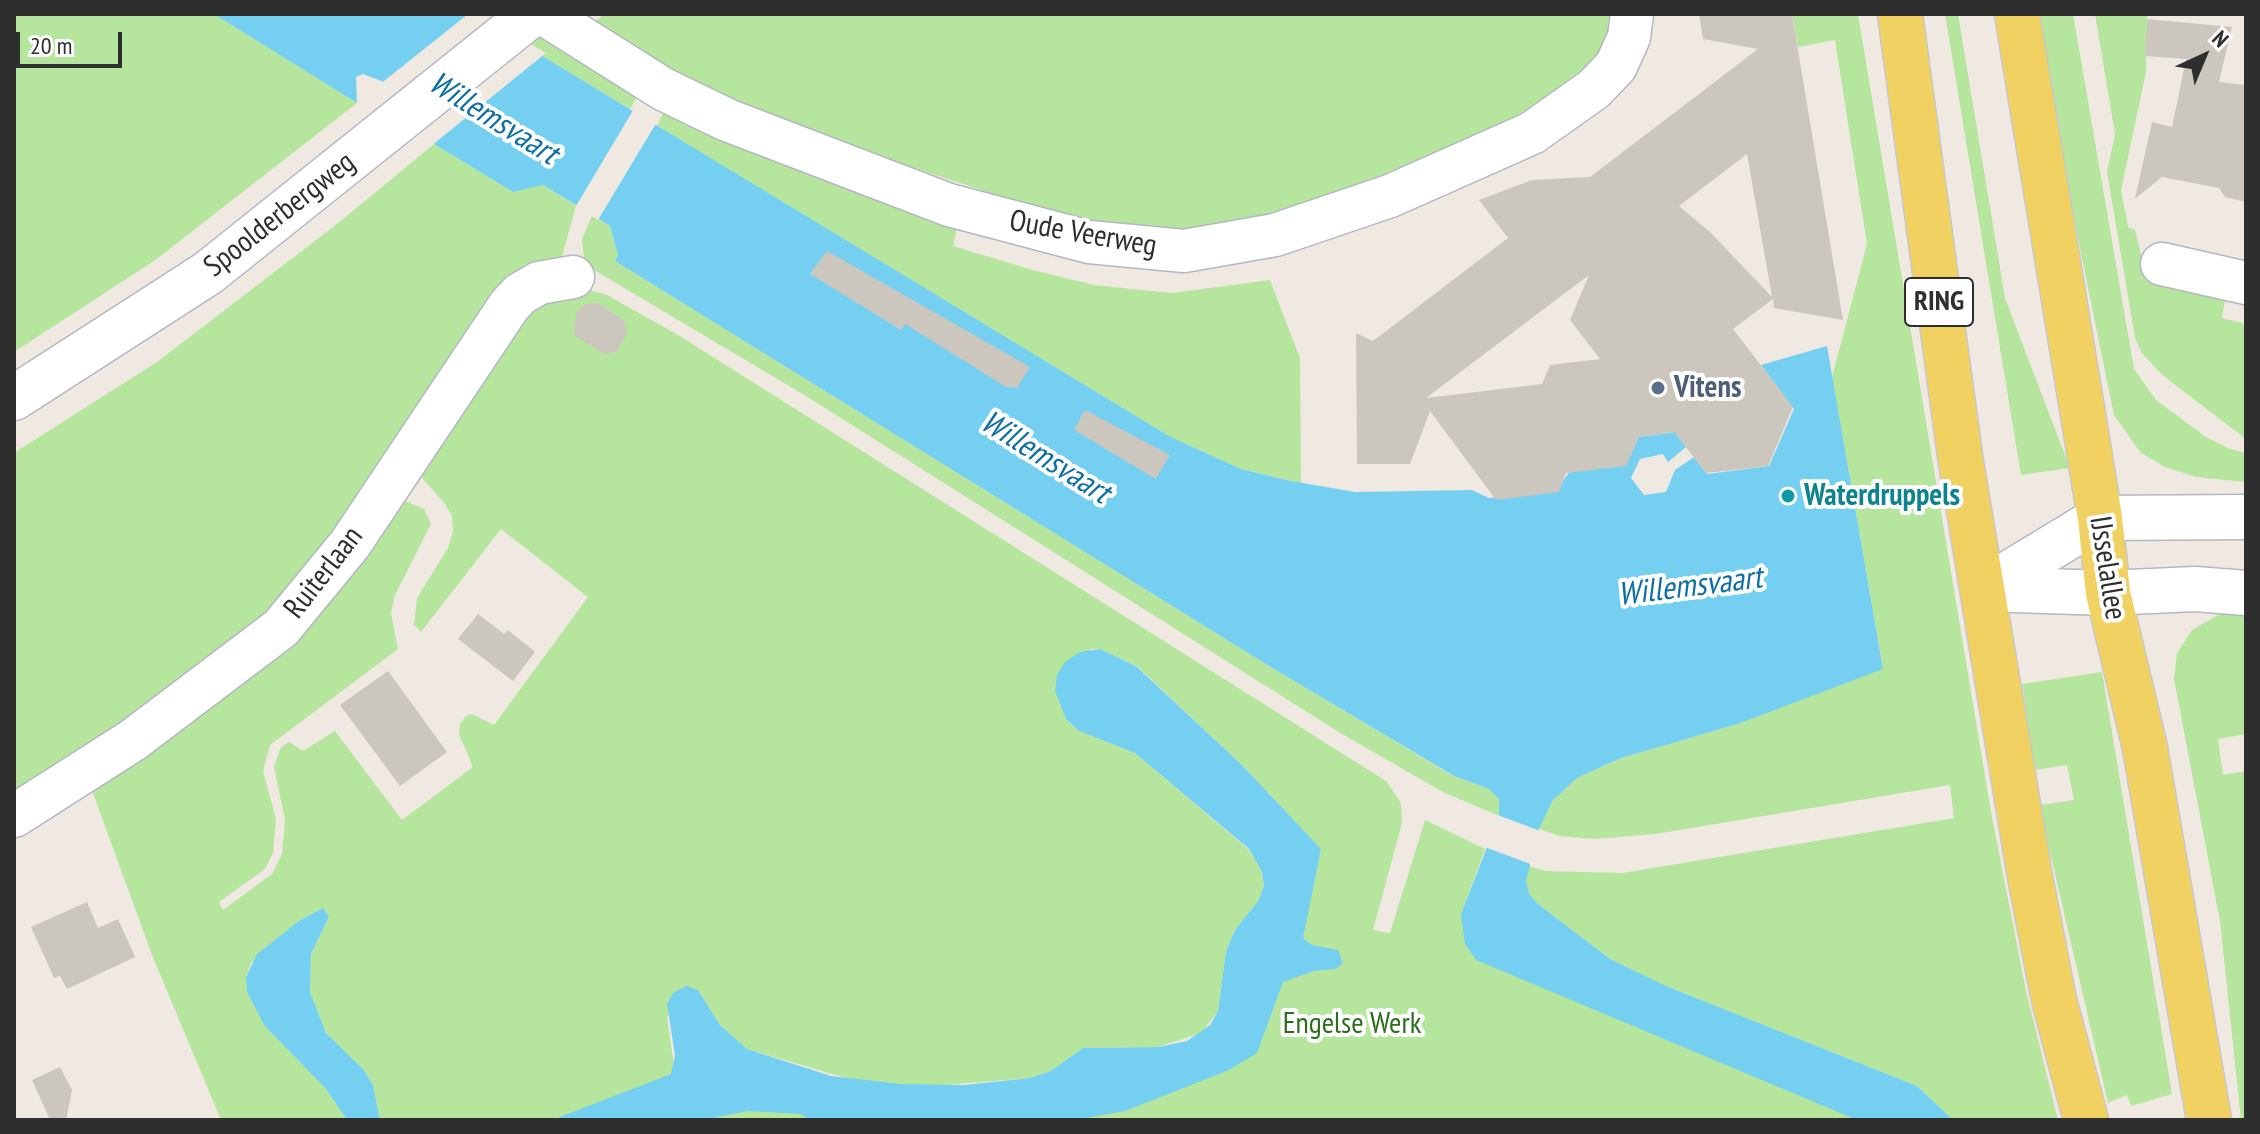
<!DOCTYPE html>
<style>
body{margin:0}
#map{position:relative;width:2260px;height:1134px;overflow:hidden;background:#efe9e1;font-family:"PT Sans Narrow",sans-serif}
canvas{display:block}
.frame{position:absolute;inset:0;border:16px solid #2e2e2e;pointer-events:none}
.north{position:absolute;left:2164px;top:16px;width:80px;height:80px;-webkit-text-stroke:6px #fff;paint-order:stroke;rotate:44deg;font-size:22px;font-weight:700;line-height:32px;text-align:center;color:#2e2e2e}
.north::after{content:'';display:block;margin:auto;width:28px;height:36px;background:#2e2e2e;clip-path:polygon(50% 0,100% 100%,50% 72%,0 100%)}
.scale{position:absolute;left:16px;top:32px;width:106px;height:36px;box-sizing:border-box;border:4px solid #2e2e2e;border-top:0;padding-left:10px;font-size:24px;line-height:28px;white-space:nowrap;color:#2e2e2e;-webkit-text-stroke:6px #fff;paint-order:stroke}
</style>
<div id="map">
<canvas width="2260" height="1134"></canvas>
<div class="frame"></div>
<div class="north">N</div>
<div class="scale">20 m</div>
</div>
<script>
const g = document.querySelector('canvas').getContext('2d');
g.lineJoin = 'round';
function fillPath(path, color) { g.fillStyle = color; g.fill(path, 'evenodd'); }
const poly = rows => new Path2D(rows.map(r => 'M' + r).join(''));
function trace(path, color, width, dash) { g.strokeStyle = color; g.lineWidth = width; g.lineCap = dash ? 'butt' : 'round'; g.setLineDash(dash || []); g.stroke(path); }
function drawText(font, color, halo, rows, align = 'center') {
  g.font = font + ' "PT Sans Narrow",sans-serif'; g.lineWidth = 8; g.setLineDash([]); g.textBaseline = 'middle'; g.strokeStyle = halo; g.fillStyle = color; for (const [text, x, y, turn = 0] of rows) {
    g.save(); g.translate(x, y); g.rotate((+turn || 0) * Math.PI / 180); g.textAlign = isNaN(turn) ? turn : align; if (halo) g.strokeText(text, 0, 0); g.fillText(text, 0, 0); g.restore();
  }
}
fillPath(poly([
 [14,14,214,14,357,103,154,261,14,352],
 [504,14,638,95,630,109,491,26],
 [604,14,1616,14,1610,44,1560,94,1468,147,1250,223,1152,234,1063,217,727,106,593,23],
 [1792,14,1858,14,1991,812,2026,991,2058,1120,1953,1120,1917,1086,1666,986,1610,959,1538,904,1529,894,1525,881,1528,866,1546,871,1623,873,1954,818,1950,785,1655,834,1595,839,1559,836,1539,829,1553,800,1577,778,1621,758,1738,724,1883,668,1832,377,1867,244,1835,40,1798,47],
 [1945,14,1958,14,2005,298,2070,468,2021,475],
 [2032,14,2073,14,2134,369,2156,400,2206,437,2230,449,2246,453,2246,482,2196,477,2165,467,2141,453,2114,415],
 [2095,14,2147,14,2146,72,2121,190,2128,227,2135,230,2146,275,2226,294,2222,318,2246,324,2246,439,2161,374,2142,353,2135,338,2107,172,2115,134],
 [664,111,958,222,953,246,1029,269,1094,285,1172,293,1270,280,1300,358,1301,483,1241,469,1169,436,657,126],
 [434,144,513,192,543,185,576,206,561,260,277,605,204,668,14,795,14,453,157,362,337,224],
 [592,216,610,226,618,257,615,261,1274,669,1453,776,1489,789,1499,799,1499,816,1443,792,1342,734,806,396,589,267,584,258,582,239],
 [587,289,607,295,678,335,1386,781,1401,803,1402,823,1373,930,1390,933,1425,820,1485,849,1461,914,1916,1120,609,1120,716,1086,865,1106,1199,1063,1306,916,1321,849,1241,764,1137,666,1100,649,1090,649,1066,719,1079,731,1135,753,1249,850,1262,872,1264,886,1258,901,1235,930,1226,951,1218,1011,1201,1033,1158,1047,1083,1048,1051,1071,1030,1078,933,1086,856,1081,747,1049,720,1025,698,990,667,1017,674,1067,672,1074,662,1080,552,1120,380,1120,373,1085,363,1069,326,1033,310,992,311,954,329,917,323,908,299,921,251,963,246,977,247,992,264,1025,326,1089,347,1120,221,1120,152,955,90,785,401,499,424,509,431,524,395,595,391,613,398,649,270,745,263,771,276,819,273,853,265,869,219,902,223,910,272,874,282,854,285,820,274,767,281,747,289,742,303,751,335,731,402,820,473,767,459,734,460,724,466,716,472,714,494,725,588,597,501,529,421,632,414,625,417,598,448,548,453,532,452,516,445,504,417,472,526,309],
 [2246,612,2246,734,2218,739,2223,775,2246,771,2246,1120,2241,1120,2220,921,2174,679,2177,653,2192,630,2218,615],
 [2102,672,2172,1094,2131,1106,2127,1095,2108,1103,2046,835,2041,805,2074,800,2067,765,2035,770,2022,684]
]), '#b6e59e');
fillPath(poly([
 [214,14,473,14,1169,436,1241,469,1291,481,1355,492,1472,490,1489,498,1559,487,1572,468,1639,437,1675,432,1686,447,1668,462,1663,454,1640,459,1631,478,1644,495,1666,492,1675,470,1694,457,1707,474,1769,466,1794,409,1761,365,1827,346,1883,669,1738,724,1621,758,1577,778,1553,800,1539,829,1526,881,1529,894,1538,904,1610,959,1666,986,1917,1086,1953,1120,1857,1120,1476,960,1465,944,1461,914,1499,816,1499,799,1489,789,1454,776,1274,669,615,261,618,256,610,226,543,185,513,192,434,144,398,91,384,82,363,74,356,77,357,103],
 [1100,649,1136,666,1241,764,1321,849,1303,938,1312,945,1338,950,1343,963,1336,969,1314,971,1283,982,1257,1053,1229,1070,1125,1111,1080,1119,811,1120,800,1114,748,1111,703,1120,552,1120,671,1074,675,1055,667,1004,673,993,686,986,698,990,720,1025,747,1049,831,1076,901,1084,964,1085,1030,1078,1051,1071,1083,1048,1158,1047,1187,1041,1210,1025,1218,1011,1226,951,1235,930,1258,901,1264,886,1262,872,1249,849,1135,753,1079,731,1066,719,1055,691,1057,675,1065,662,1080,652],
 [323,908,329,917,311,954,310,992,326,1033,363,1069,373,1085,380,1120,347,1120,326,1089,264,1025,247,992,246,977,257,954,299,921]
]), '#75cff0');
fillPath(poly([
 [468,14,481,14,546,53,431,146,423,130,395,94,379,85],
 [635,107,657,122,598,220,576,206],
 [1495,814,1543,832,1533,865,1482,846]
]), '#efe9e1');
fillPath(poly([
 [1699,14,1792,14,1843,320,1774,308,1773,299,1733,329,1793,407,1768,466,1706,473,1674,432,1639,437,1626,466,1566,473,1559,492,1496,500,1430,411,1410,464,1357,464,1356,333,1373,341,1508,238,1479,200,1532,180,1590,177,1758,49,1703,39],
 [1747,154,1772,297,1710,232,1679,206],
 [1589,275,1570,320,1600,359,1550,365,1542,384,1426,398],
 [2147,19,2232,27,2219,82,2246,85,2246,202,2225,197,2219,188,2162,177,2135,199,2152,122,2172,127,2186,59,2145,56],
 [827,251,1030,367,1017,388,1006,387,905,324,901,330,810,274],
 [599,303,624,321,627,334,616,352,605,354,574,335,576,312,586,304],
 [1085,410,1170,455,1156,479,1074,430],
 [478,614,504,634,508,630,535,652,513,681,458,639],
 [388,671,447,752,400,786,340,705],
 [87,902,98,928,118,919,135,957,67,989,60,976,54,978,31,927],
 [60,1067,72,1090,66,1120,50,1120,32,1080]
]), '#cbc7bf');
const minor = poly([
 [544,14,663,89,727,120,949,205,1089,242,1184,251,1275,235,1390,196,1532,133,1594,89,1616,66,1629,37,1632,14],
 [2162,264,2246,283],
 [14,816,133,740,281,628,350,544,509,306,520,294,539,283,573,277]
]);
const secondary = poly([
 [14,398,208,273,532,14],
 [1983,589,2100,518,2246,517],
 [1983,589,2108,593,2195,589,2246,593]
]);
const primary = poly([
 [1900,14,1960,456,2030,877,2054,1000,2086,1120],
 [2017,14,2100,518,2108,593,2145,748,2209,1120]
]);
trace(minor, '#b4b7c1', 45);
trace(secondary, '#b4b7c1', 47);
trace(primary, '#c9c9c9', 47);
trace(minor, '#fff', 42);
trace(secondary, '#fff', 44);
trace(primary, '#f2d163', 44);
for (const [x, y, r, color] of [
 [1658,388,8,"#5c6f8a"],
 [1788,496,8,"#0f9aa8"]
]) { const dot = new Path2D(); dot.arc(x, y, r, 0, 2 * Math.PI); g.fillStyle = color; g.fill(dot); trace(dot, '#fff', 3); }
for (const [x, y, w] of [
 [1939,302,68]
]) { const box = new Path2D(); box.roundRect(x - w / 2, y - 24, w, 48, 6); g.fillStyle = '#fff'; g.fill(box); trace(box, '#2e2e2e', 2); }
drawText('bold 28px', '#2e2e2e', null, [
 ["RING",1939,302]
]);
drawText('30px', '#2e2e2e', '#fff', [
 ["Spoolderbergweg",280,215,-38],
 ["Oude Veerweg",1083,234,10],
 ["IJsselallee",2107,568,81],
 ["Ruiterlaan",324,573,-52]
]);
drawText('bold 30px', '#4e5e75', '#fff', [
 ["Vitens",1674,388]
], 'left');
drawText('bold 30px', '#0d838f', '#fff', [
 ["Waterdruppels",1804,496]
], 'left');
drawText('30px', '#2c6e1b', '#fff', [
 ["Engelse Werk",1352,1024]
]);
drawText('italic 32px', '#0d6fa3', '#fff', [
 ["Willemsvaart",493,119,32],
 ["Willemsvaart",1045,458,32],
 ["Willemsvaart",1690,587,-7]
]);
</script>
